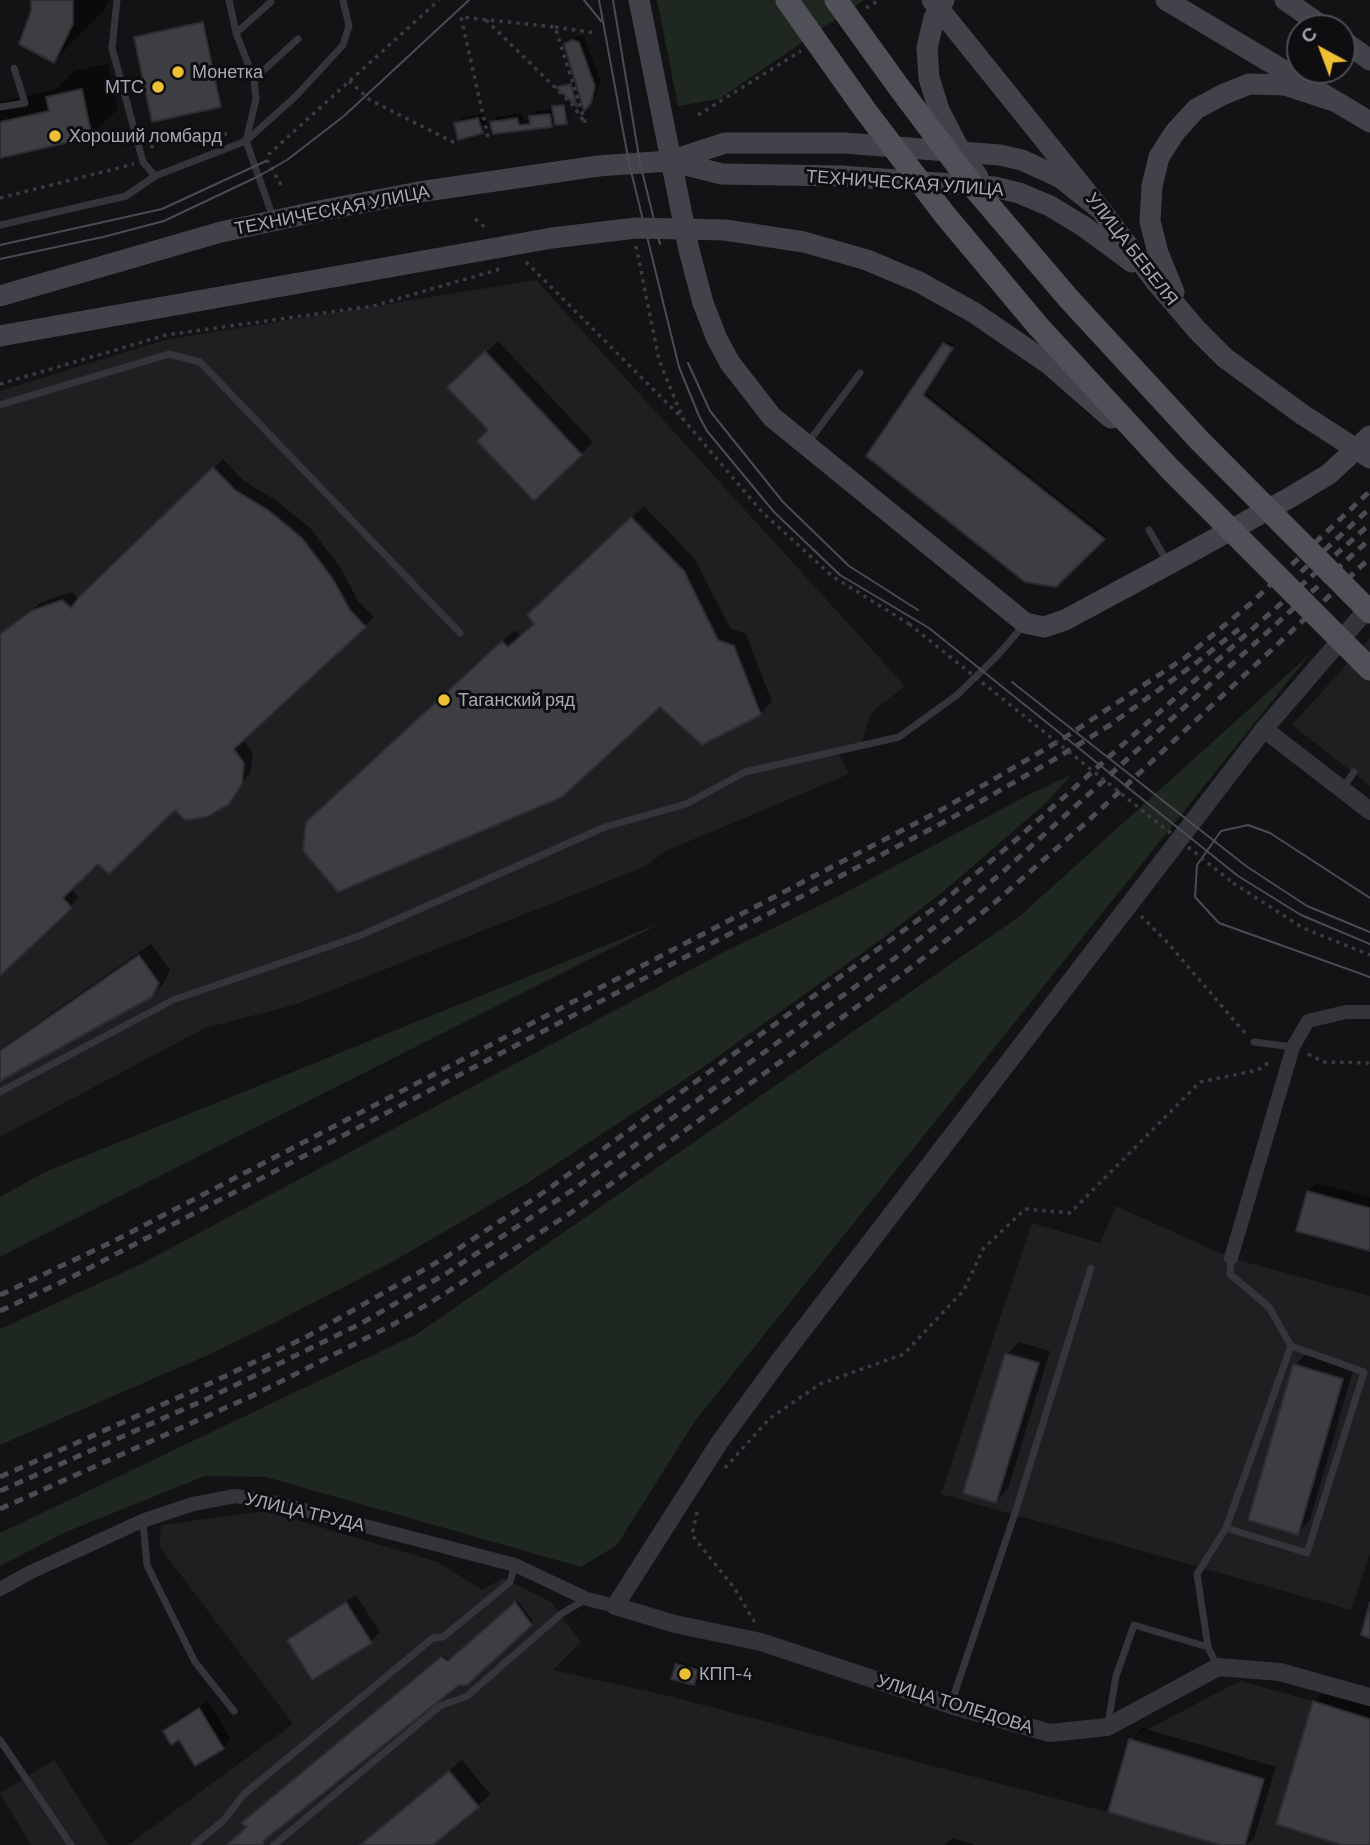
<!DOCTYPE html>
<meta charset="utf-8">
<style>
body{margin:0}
#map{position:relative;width:1370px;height:1845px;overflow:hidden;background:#131315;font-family:Barlow,sans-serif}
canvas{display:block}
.north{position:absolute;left:1286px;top:14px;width:70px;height:70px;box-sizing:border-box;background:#0e0e10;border:2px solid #4a4c52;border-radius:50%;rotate:319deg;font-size:19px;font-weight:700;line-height:28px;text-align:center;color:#a5a8b5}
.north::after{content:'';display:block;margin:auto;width:24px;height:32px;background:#edbf33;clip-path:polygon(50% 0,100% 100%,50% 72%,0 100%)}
</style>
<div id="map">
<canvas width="1370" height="1845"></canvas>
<div class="north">С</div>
</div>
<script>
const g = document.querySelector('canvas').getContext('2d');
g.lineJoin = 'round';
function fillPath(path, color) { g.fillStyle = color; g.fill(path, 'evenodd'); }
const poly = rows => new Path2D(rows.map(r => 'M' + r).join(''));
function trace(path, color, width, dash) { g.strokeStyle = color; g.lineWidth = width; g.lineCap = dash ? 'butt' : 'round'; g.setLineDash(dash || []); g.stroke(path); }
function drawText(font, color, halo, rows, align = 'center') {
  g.font = font + ' Barlow,sans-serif'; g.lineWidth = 6; g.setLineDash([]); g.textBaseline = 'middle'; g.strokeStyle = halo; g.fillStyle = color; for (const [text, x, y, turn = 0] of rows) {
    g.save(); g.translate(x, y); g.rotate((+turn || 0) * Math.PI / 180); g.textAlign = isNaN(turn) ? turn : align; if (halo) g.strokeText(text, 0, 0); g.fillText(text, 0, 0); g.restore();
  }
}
fillPath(poly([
 [536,280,905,686,871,713,862,742,837,751,849,774,666,851,644,867,297,1004,205,1028,0,1137,0,391,165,340],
 [1370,638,1370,786,1292,725],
 [1116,1206,1231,1258,1370,1296,1370,1554,1351,1610,941,1494,1032,1223,1100,1243],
 [266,1511,438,1562,482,1590,503,1578,551,1602,581,1642,553,1670,669,1696,1107,1812,1129,1739,1240,1681,1313,1701,1370,1719,1370,1845,128,1845,293,1724,159,1546,161,1525],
 [54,1760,109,1845,31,1845,0,1793]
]), '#1f1f22');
fillPath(poly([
 [657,0,864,0,719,99,678,106],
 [1310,654,695,1421,617,1545,581,1567,266,1477,205,1476,66,1532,0,1566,0,1533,417,1334,1020,916],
 [1071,775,1047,802,944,891,883,938,699,1070,526,1184,394,1261,272,1324,208,1355,0,1445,0,1329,141,1264,722,953,835,898,1032,793],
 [663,922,21,1246,0,1257,0,1197,43,1173]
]), '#1f2721');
fillPath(poly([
 [32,0,109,0,104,10,54,61,32,11],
 [205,21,222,103,220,106,136,38],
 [579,35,584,36,600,80,596,96,584,107,566,45],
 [108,64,118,109,91,135,0,156,0,102,55,90,74,71],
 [573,83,578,103,577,104,558,87],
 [566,103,569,120,566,122,556,121,551,126,494,132,492,122,497,117,522,113,524,120,531,120,537,111,554,109,556,104],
 [484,113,488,126,482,131,456,124,462,118],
 [498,341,593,442,581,454,490,430,461,375],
 [947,341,954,345,924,392,1106,536,1055,585,869,456],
 [223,459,244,481,277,501,311,529,342,570,358,601,374,617,242,739,253,753,250,773,228,802,175,808,99,861,70,888,79,898,0,974,0,636,42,602,72,592,79,599],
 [644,506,695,559,730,628,746,634,772,702,760,714,660,705,320,810,515,630,521,637,536,623,542,603],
 [151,944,170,970,164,983,151,996,0,1079,0,1049],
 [1317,1183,1370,1197,1370,1249,1308,1192],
 [1019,1342,1050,1351,1008,1489,996,1501,1007,1354],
 [1307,1353,1354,1367,1310,1520,1298,1533,1295,1365],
 [356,1595,380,1632,371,1641,313,1678,289,1641,298,1632],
 [518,1601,533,1621,467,1684,458,1684,265,1838,265,1845,229,1845,250,1826,246,1821,444,1656,451,1660],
 [680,1662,700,1668,694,1683,677,1664],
 [1326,1689,1370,1704,1370,1845,1348,1845,1314,1702],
 [208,1701,231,1739,223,1747,180,1738,165,1731,174,1722],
 [1143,1728,1276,1767,1254,1838,1247,1845,1226,1845,1131,1740],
 [462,1760,490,1794,478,1806,431,1845,360,1845],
 [952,1838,976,1845,945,1845]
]), '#0007');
const building = poly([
 [31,0,73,0,73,24,54,63,19,44,31,11,31,0],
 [203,22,221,107,152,122,134,37,203,22],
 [572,40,579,42,595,86,591,103,584,111,564,44,572,40],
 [571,84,577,107,556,87,571,84],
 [82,89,92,137,0,158,0,122,49,111,46,97,82,89],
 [564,105,567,124,555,125,552,106,564,105],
 [550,114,552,127,493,134,490,122,517,118,519,125,530,124,529,116,550,114],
 [478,118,483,133,458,140,454,123,478,118],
 [943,343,953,348,923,395,1105,539,1056,587,1025,582,866,456,943,343],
 [485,351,582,455,534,501,477,441,488,430,447,387,485,351],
 [213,467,235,490,268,510,302,538,333,579,350,610,366,627,234,749,244,763,242,784,229,804,207,817,185,820,175,810,109,874,98,864,63,898,72,908,0,976,0,634,31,611,62,600,71,608,79,597,213,467],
 [631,517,684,571,718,640,734,646,761,715,702,745,660,707,562,797,338,892,303,851,306,822,502,641,508,647,534,624,527,615,631,517],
 [139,955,159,983,152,997,0,1081,0,1051,139,955],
 [1307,1191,1370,1208,1370,1251,1296,1231,1307,1191],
 [1005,1353,1039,1363,996,1503,963,1493,1005,1353],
 [1293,1364,1343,1379,1298,1535,1248,1520,1293,1364],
 [346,1602,372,1643,312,1680,287,1640,346,1602],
 [515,1602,532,1625,467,1685,459,1685,263,1841,264,1845,227,1845,247,1827,241,1823,441,1657,448,1661,515,1602],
 [1370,1602,1370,1638,1361,1635,1370,1602],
 [676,1664,698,1670,694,1685,671,1679,676,1664],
 [1313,1701,1370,1719,1370,1845,1342,1845,1276,1824,1313,1701],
 [199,1708,224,1749,195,1766,179,1740,171,1745,163,1731,199,1708],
 [1129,1739,1264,1779,1245,1845,1220,1845,1108,1812,1129,1739],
 [449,1771,479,1807,433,1845,360,1845,449,1771]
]);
fillPath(building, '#3d3d42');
trace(building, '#2d2d31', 2);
trace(poly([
 [866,8,879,0],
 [486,20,571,103,583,120],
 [555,27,596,33],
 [349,81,370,100,457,144],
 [698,115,801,51],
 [488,137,461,17,555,27,586,125],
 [151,148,155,143,195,135,227,134],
 [281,185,267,160,269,154,439,0],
 [0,198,134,164],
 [475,219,488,230],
 [636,246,659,360,683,419],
 [526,262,683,419,762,512,832,576,909,624],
 [0,384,166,335,373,306,500,269],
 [1233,883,1303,928,1370,955],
 [1141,916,1167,942,1245,1033],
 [1308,1054,1324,1062,1370,1063],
 [725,1468,769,1419,820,1384,904,1354,964,1290,983,1249,1025,1209,1070,1213,1200,1082,1258,1070,1271,1061],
 [697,1512,692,1535,735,1589,755,1623]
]), '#3a3b41', 3.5, [3.5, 5]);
trace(poly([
 [117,0,112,48,143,162,155,176],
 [229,0,236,33,254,79,256,99,246,141,274,220],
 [236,33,271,2],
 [254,79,298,39],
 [0,107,25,103,14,68],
 [0,225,126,196,155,176,246,141,296,96,343,45,349,26,343,0],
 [0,405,169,354,200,362,460,633],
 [807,444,860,373],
 [1149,530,1168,563],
 [1343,788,1354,772],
 [1254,1042,1293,1047],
 [0,1092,173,1000,359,936,605,827,686,804,745,772,899,737,957,695,997,656,1023,626],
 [143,1522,147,1565,195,1662,234,1711],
 [1226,1528,1307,1553,1364,1372,1291,1346],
 [1217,1666,1208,1647,1197,1574,1226,1528,1291,1346,1269,1307,1230,1274,1231,1258],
 [951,1704,1016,1510,1091,1268],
 [1108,1723,1116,1676,1134,1625,1208,1647],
 [0,1740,71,1845],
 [194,1845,224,1820,244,1794,433,1638,443,1637,510,1582,515,1565],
 [274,1845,440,1706,467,1696,561,1614,586,1599]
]), '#34353a', 7);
trace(poly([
 [1231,1258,1293,1047,1308,1021,1346,1012,1370,1012],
 [0,1589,31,1572,142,1521,193,1504,235,1496,273,1502,515,1565,587,1599,615,1606]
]), '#34353a', 14);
trace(poly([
 [1370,606,1264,729,779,1361,719,1443,615,1606,675,1624,761,1642,951,1705,1050,1733,1107,1727,1218,1667,1280,1672,1370,1697],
 [1264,729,1370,811]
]), '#34353a', 18);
trace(poly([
 [639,0,689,250,703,303,717,339,730,363,772,417,1025,623,1044,627,1065,620,1169,564,1291,497,1329,474,1370,436],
 [932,0,1101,210,1156,282,1197,330,1225,358,1303,415],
 [1166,0,1370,122],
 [1285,0,1325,28],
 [1342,40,1370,60],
 [670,161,722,174,841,176,994,187,1019,193,1050,206,1083,226,1132,262],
 [1174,292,1158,253,1150,221,1152,186,1159,157,1175,132,1196,109,1222,95,1249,84,1285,85,1337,102],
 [0,296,221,232,324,210,419,192,598,166,670,161,725,143,844,143,1000,155,1022,160,1061,178,1101,210],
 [0,336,367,271]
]), '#42434a', 21);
trace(poly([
 [584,0,601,21],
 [599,0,629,163,679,367,699,416,707,431,774,512,840,575,929,628,1238,876,1301,915,1370,944],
 [613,0,640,163,660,244],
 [0,245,162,209,266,161],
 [0,259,103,237,164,221,259,176,287,160,344,116,469,0],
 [688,363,710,411,783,502,849,566,918,610],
 [1012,682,1246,866,1307,906,1370,932],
 [1370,898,1270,833,1248,825,1221,831,1197,865,1195,897,1219,923,1370,977]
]), '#4b4c53', 2);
trace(poly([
 [1301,572,1370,508],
 [0,1295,114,1241,943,809,1064,738,1186,657,1249,605,1370,491],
 [0,1311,72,1277,948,820,1055,759,1110,725,1192,666,1239,629],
 [0,1477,213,1382,308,1336,446,1257,544,1192,940,904,1017,839,1370,524],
 [0,1491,211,1397,362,1323,447,1273,574,1189,895,958,973,897,1006,869,1370,539],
 [0,1509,254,1395,394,1324,433,1301,569,1214,905,972,992,905,1089,820,1370,558]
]), '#4b4c53', 5, [9, 7]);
trace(poly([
 [909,624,1233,883]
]), '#3a3b41', 3.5, [3.5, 5]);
trace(poly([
 [944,0,934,18,927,48,929,78,939,110,956,143,978,177],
 [367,271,552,238,636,228,725,230,804,242,867,260,919,282,973,312,1049,364,1111,418],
 [1303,415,1370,458]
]), '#42434a', 21);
trace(poly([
 [787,0,865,110,945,215,1038,326,1170,469,1370,669],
 [836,0,898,86,976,190,1069,299,1200,441,1370,612]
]), '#505158', 23);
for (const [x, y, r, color] of [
 [178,72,7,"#edbf33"],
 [158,87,7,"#edbf33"],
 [55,136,7,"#edbf33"],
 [444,700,7,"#edbf33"],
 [685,1674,7,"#edbf33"]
]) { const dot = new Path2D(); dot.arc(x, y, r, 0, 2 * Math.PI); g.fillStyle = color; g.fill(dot); trace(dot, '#0e0e10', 2.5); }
drawText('18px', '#a5a8b5', '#0e0e10', [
 ["Монетка",192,72],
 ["МТС",144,87,"right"],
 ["Хороший ломбард",69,136],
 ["Таганский ряд",458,700],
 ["КПП-4",699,1674]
], 'left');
drawText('18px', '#a5a8b5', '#0e0e10', [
 ["ТЕХНИЧЕСКАЯ УЛИЦА",905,183,4],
 ["ТЕХНИЧЕСКАЯ УЛИЦА",332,210,-11],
 ["УЛИЦА БЕБЕЛЯ",1132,249,52],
 ["УЛИЦА ТРУДА",305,1512,13],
 ["УЛИЦА ТОЛЕДОВА",955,1704,17]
]);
</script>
